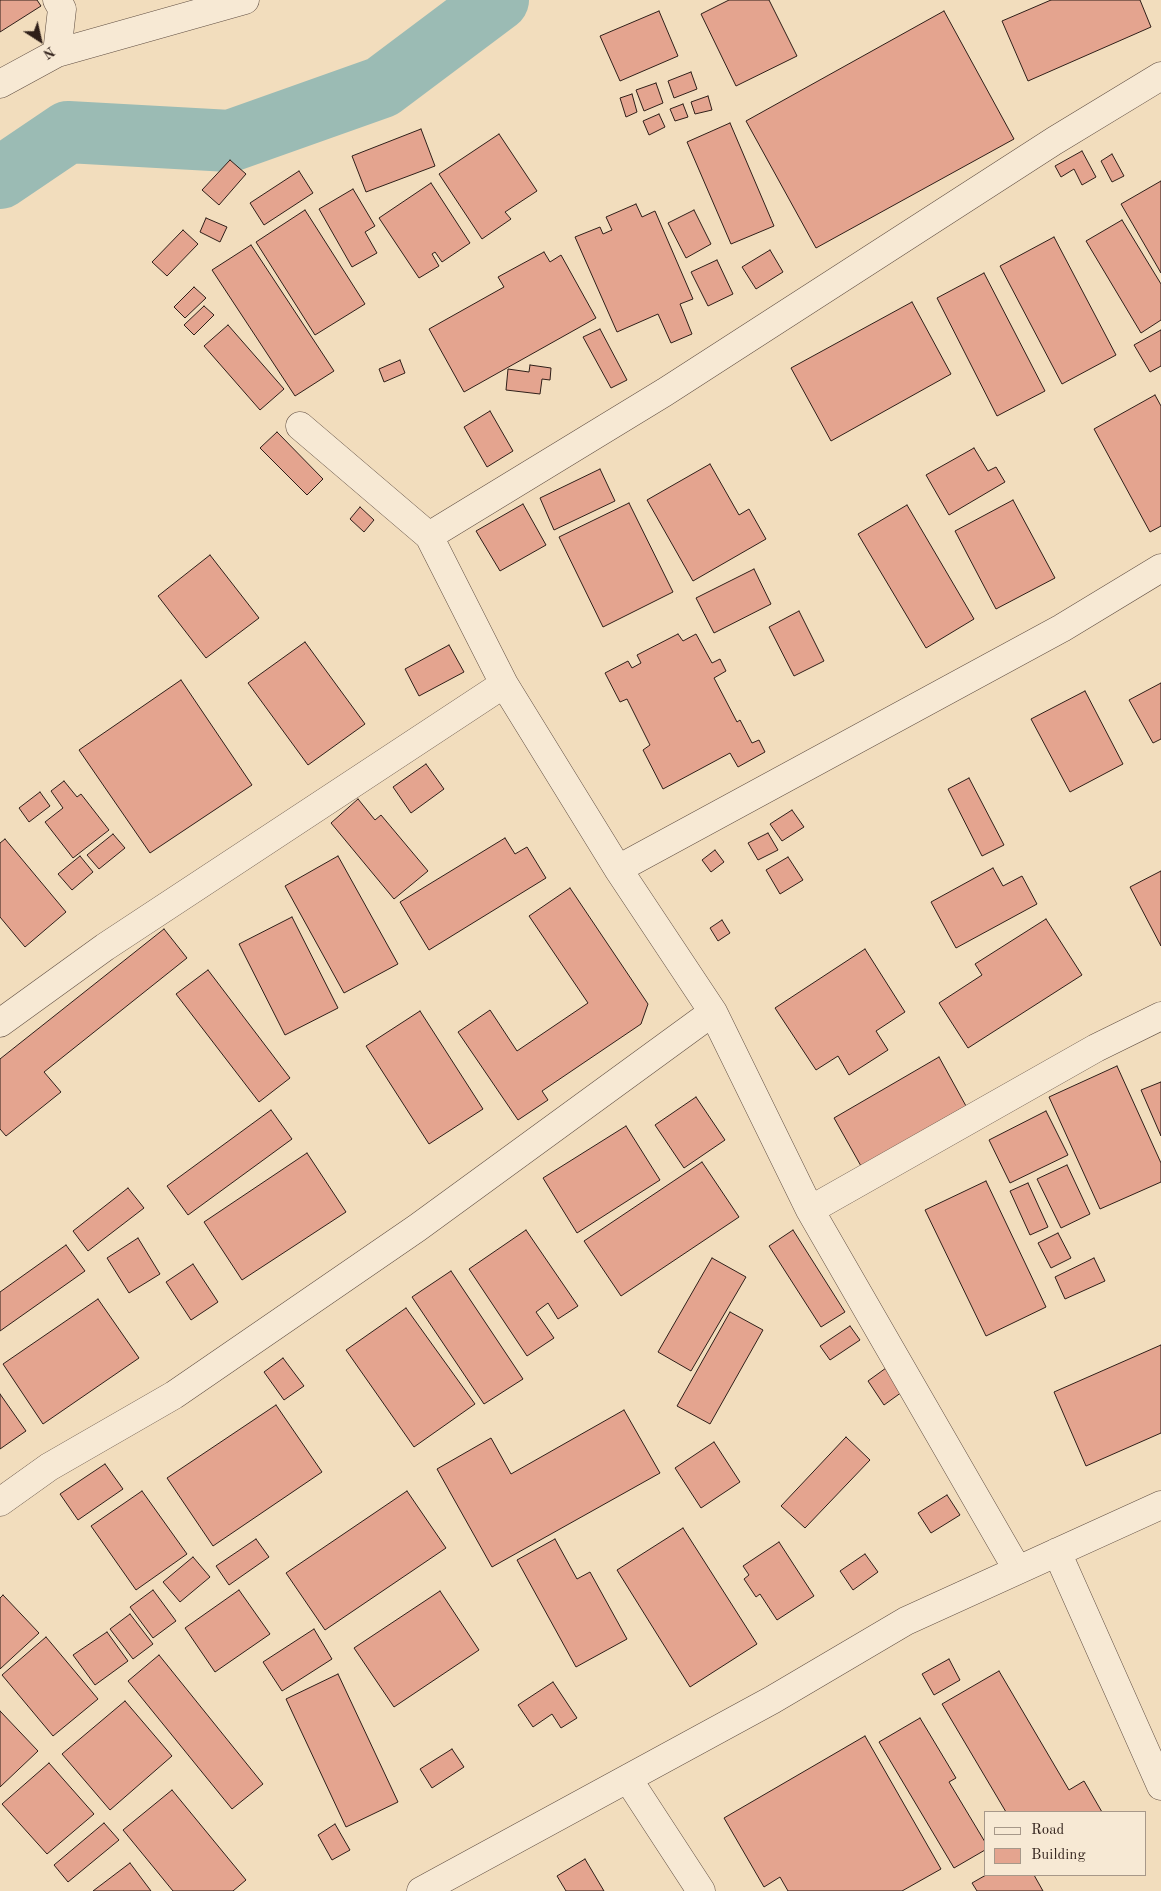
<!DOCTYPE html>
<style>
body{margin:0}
#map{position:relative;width:1161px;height:1891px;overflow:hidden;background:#f2ddbd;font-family:"Old Standard TT",serif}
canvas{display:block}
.legend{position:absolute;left:984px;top:1811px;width:162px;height:65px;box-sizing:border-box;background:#f7e9d4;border:1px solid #a79889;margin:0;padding:6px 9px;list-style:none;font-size:15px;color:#2f1f19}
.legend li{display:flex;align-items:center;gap:10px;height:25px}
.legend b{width:25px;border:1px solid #a79889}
.north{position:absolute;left:15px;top:15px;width:50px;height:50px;-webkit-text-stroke:4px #f7e9d4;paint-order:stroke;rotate:145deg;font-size:14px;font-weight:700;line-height:20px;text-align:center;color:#2f1f19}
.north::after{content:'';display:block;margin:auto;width:18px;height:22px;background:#2f1f19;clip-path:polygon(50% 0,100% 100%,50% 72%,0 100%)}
</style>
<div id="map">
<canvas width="1161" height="1891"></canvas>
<ul class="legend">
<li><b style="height:6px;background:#f7e9d4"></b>Road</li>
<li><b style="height:14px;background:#e4a48f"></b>Building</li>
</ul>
<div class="north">N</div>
</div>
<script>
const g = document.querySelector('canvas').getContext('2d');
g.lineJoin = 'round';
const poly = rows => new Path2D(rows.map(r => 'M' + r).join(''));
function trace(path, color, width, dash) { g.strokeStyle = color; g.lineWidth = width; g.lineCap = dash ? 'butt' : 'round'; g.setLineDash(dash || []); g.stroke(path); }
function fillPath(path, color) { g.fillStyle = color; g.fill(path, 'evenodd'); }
trace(poly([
 [0,178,68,132,230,141,382,87,498,0]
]), '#9bbbb4', 62);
const building = poly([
 [0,0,37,0,41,6,0,32,0,0],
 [729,0,769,0,797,56,736,86,701,14,729,0],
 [1051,0,1140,0,1151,27,1028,81,1002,21,1051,0],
 [659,11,678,56,620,81,600,36,659,11],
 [944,11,1014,139,816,248,746,121,944,11],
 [691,72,697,89,674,98,668,81,691,72],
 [656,83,663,103,644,111,636,90,656,83],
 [632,94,637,112,626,117,620,98,632,94],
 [708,96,712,110,695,114,691,102,708,96],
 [683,104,688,117,675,121,670,109,683,104],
 [659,114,665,127,649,135,643,121,659,114],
 [730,123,774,226,731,244,687,142,730,123],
 [421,129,435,166,366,192,352,156,421,129],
 [499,134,537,191,505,212,511,219,482,239,439,174,499,134],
 [1082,151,1096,177,1082,185,1074,169,1061,177,1055,166,1082,151],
 [1112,154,1124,176,1112,182,1101,161,1112,154],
 [230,160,246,174,219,205,202,190,230,160],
 [299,171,313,193,264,225,250,203,299,171],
 [1161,181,1161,273,1121,204,1161,181],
 [431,183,470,243,442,262,435,252,432,254,439,266,419,278,379,218,431,183],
 [353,189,375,226,365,232,377,253,352,267,319,209,353,189],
 [636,204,642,217,655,211,693,299,680,304,692,334,671,343,658,314,617,332,575,237,600,227,603,234,612,230,606,217,636,204],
 [305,210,365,304,315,335,256,242,305,210],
 [694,210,711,244,686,258,668,223,694,210],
 [206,218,227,227,220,242,200,232,206,218],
 [1122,220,1161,284,1161,320,1141,333,1086,241,1122,220],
 [183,230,198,244,167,276,152,262,183,230],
 [1054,237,1116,355,1062,384,1000,266,1054,237],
 [251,245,334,371,295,396,212,270,251,245],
 [770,250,783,272,756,289,742,267,770,250],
 [544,252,550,262,561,255,596,318,464,392,429,329,504,287,498,277,544,252],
 [717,260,733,294,708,306,691,272,717,260],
 [984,273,1045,391,997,416,937,298,984,273],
 [194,287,206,298,185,318,174,307,194,287],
 [912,302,951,374,831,441,791,368,912,302],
 [204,306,214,315,194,335,184,325,204,306],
 [228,325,284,389,260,410,204,346,228,325],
 [600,329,627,380,611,388,583,337,600,329],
 [1161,330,1161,366,1150,372,1134,345,1161,330],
 [400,360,405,373,384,382,379,369,400,360],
 [530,365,551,368,550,380,542,379,540,394,506,390,508,369,529,372,530,365],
 [1155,395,1161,406,1161,526,1150,532,1094,429,1155,395],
 [490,411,513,451,487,467,464,427,490,411],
 [277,432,323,479,307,495,260,448,277,432],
 [974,448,988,471,996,467,1005,482,949,515,926,475,974,448],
 [710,464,739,515,749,509,766,539,693,581,647,500,710,464],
 [600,469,615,501,554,530,540,498,600,469],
 [1013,500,1055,578,996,609,955,531,1013,500],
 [629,503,673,592,603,627,559,537,629,503],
 [523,504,546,545,500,571,476,531,523,504],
 [907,505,974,619,926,648,858,534,907,505],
 [360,507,374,520,364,532,350,519,360,507],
 [210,555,259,618,206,658,158,596,210,555],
 [754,569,771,604,714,633,696,598,754,569],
 [799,611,824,661,794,676,769,627,799,611],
 [678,634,683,641,696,634,712,663,720,659,726,671,714,678,737,722,740,720,752,743,759,740,765,752,738,767,730,753,663,789,643,750,650,745,627,699,620,702,605,673,628,661,632,668,641,663,637,655,678,634],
 [305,642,365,724,308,765,248,683,305,642],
 [449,645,464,672,419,696,405,669,449,645],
 [181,680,252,785,150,853,79,750,181,680],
 [1161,683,1161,739,1153,743,1129,700,1161,683],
 [1085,691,1123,764,1070,792,1031,719,1085,691],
 [426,764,444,789,411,813,393,787,426,764],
 [969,778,1004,845,982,856,948,789,969,778],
 [64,781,77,797,81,794,109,830,73,858,45,822,63,808,51,791,64,781],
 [40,792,50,806,29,822,19,808,40,792],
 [358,799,375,820,381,815,428,871,394,899,331,823,358,799],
 [792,810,804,827,782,841,770,824,792,810],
 [768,833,778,850,758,860,748,843,768,833],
 [113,834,125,848,99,869,87,855,113,834],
 [505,838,515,854,527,847,546,878,429,950,400,902,505,838],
 [5,839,66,912,25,947,0,917,0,843,5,839],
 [715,850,724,862,711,872,702,860,715,850],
 [80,856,93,872,72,890,58,874,80,856],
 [338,856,398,964,344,993,285,886,338,856],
 [788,857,803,880,780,894,766,870,788,857],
 [993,868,1003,886,1022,876,1037,904,956,948,931,902,993,868],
 [1161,871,1161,946,1130,887,1161,871],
 [570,888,648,1004,641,1024,542,1091,548,1100,518,1120,458,1032,490,1010,517,1051,588,1003,529,916,570,888],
 [292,917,338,1008,285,1035,239,944,292,917],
 [1046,919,1082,975,968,1048,939,1003,982,975,975,964,1046,919],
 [722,920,730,933,718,941,710,928,722,920],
 [164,929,187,958,44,1072,61,1092,6,1136,0,1129,0,1059,164,929],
 [865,949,905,1012,876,1031,888,1050,849,1075,838,1056,816,1070,775,1008,865,949],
 [208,970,290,1078,259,1102,176,994,208,970],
 [420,1011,483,1109,429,1144,366,1046,420,1011],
 [939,1057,966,1106,861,1166,834,1118,939,1057],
 [1117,1066,1161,1163,1161,1182,1100,1209,1049,1097,1117,1066],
 [1161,1082,1161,1136,1141,1090,1161,1082],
 [696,1097,725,1140,684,1168,655,1125,696,1097],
 [271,1110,292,1139,188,1215,167,1186,271,1110],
 [1046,1111,1068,1155,1010,1183,989,1140,1046,1111],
 [626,1126,660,1180,577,1233,543,1178,626,1126],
 [307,1153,346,1212,242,1280,204,1222,307,1153],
 [702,1162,739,1217,621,1296,584,1241,702,1162],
 [1067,1165,1090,1214,1061,1228,1037,1179,1067,1165],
 [986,1181,1046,1307,986,1336,925,1210,986,1181],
 [1028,1183,1048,1227,1030,1235,1010,1191,1028,1183],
 [128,1188,144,1208,88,1251,73,1231,128,1188],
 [526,1230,578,1306,558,1319,548,1303,536,1312,554,1338,527,1356,469,1269,526,1230],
 [793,1230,845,1312,821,1327,769,1246,793,1230],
 [1058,1233,1071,1258,1051,1268,1038,1243,1058,1233],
 [138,1238,160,1274,129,1293,107,1258,138,1238],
 [66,1245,85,1271,0,1331,0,1292,66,1245],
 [712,1258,746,1277,691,1371,658,1352,712,1258],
 [1094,1258,1105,1281,1065,1299,1055,1277,1094,1258],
 [193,1264,218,1302,191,1320,166,1282,193,1264],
 [451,1271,523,1379,484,1404,412,1297,451,1271],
 [98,1299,139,1358,43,1424,3,1364,98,1299],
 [406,1308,475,1404,414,1447,346,1350,406,1308],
 [730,1312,763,1330,710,1424,677,1406,730,1312],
 [850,1326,860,1340,830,1360,820,1346,850,1326],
 [1161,1345,1161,1433,1086,1466,1054,1392,1161,1345],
 [283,1358,304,1386,284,1400,264,1372,283,1358],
 [886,1368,902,1392,884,1405,868,1381,886,1368],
 [0,1394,26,1431,0,1449,0,1394],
 [276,1405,322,1472,213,1546,167,1478,276,1405],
 [624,1410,660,1473,492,1567,437,1469,491,1438,511,1474,624,1410],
 [846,1437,870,1460,805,1528,781,1506,846,1437],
 [714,1442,740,1482,701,1508,675,1468,714,1442],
 [105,1464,123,1489,78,1520,60,1494,105,1464],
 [142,1491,187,1554,136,1590,91,1526,142,1491],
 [407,1491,446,1548,325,1630,286,1573,407,1491],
 [947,1495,960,1515,931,1533,918,1513,947,1495],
 [683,1528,757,1644,690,1687,617,1570,683,1528],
 [256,1539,269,1557,229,1585,216,1566,256,1539],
 [555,1539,577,1579,590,1572,627,1639,576,1667,517,1560,555,1539],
 [779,1542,814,1596,777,1620,760,1594,756,1597,744,1579,749,1575,743,1566,779,1542],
 [865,1554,878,1572,853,1590,840,1571,865,1554],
 [193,1557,210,1577,180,1602,163,1582,193,1557],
 [153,1590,176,1621,153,1638,130,1607,153,1590],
 [239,1590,270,1634,215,1672,185,1628,239,1590],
 [440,1591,479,1650,394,1707,354,1648,440,1591],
 [3,1595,39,1633,0,1669,0,1598,3,1595],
 [130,1614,153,1644,133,1659,110,1629,130,1614],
 [314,1629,332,1659,282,1691,263,1662,314,1629],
 [107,1632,128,1661,95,1685,73,1655,107,1632],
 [46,1637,98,1699,53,1736,2,1675,46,1637],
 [159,1655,263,1784,232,1809,128,1681,159,1655],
 [949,1659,960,1680,934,1695,922,1674,949,1659],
 [999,1671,1069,1790,1084,1781,1102,1812,1006,1812,942,1704,999,1671],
 [338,1674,398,1802,346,1827,286,1699,338,1674],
 [553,1682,577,1718,561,1728,552,1714,533,1727,518,1705,553,1682],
 [125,1701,172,1756,110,1810,62,1754,125,1701],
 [0,1711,38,1751,0,1787,0,1711],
 [920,1718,956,1778,949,1782,985,1842,985,1850,954,1868,879,1742,920,1718],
 [865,1736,941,1869,902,1891,788,1891,780,1877,764,1887,724,1818,865,1736],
 [452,1749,464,1767,432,1788,420,1769,452,1749],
 [49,1763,94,1814,47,1854,2,1804,49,1763],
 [172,1790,246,1880,233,1891,173,1891,123,1830,172,1790],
 [104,1823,119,1840,68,1882,54,1865,104,1823],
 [335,1824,350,1850,332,1860,318,1835,335,1824],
 [585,1859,604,1891,566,1891,557,1876,585,1859],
 [130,1863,151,1891,93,1891,130,1863],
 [986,1875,1034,1875,1043,1891,977,1891,972,1883,986,1875]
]);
fillPath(building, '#e4a48f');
trace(building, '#2f1f19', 1);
const minor = poly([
 [57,53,245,0],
 [0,84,57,53,62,9,57,0],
 [300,426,429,536,504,684,618,869,713,1012,810,1210,1017,1569],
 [429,536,665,392,1054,141,1161,76],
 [618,869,1062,628,1161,568],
 [0,1023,105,947,504,684],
 [810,1210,1096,1048,1161,1016],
 [0,1502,49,1467,174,1395,417,1228,713,1012],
 [1057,1552,1161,1786],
 [628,1779,701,1891],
 [421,1891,772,1700,906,1621,1161,1505]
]);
trace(minor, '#604e42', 29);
trace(minor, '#f7e9d4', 28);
</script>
